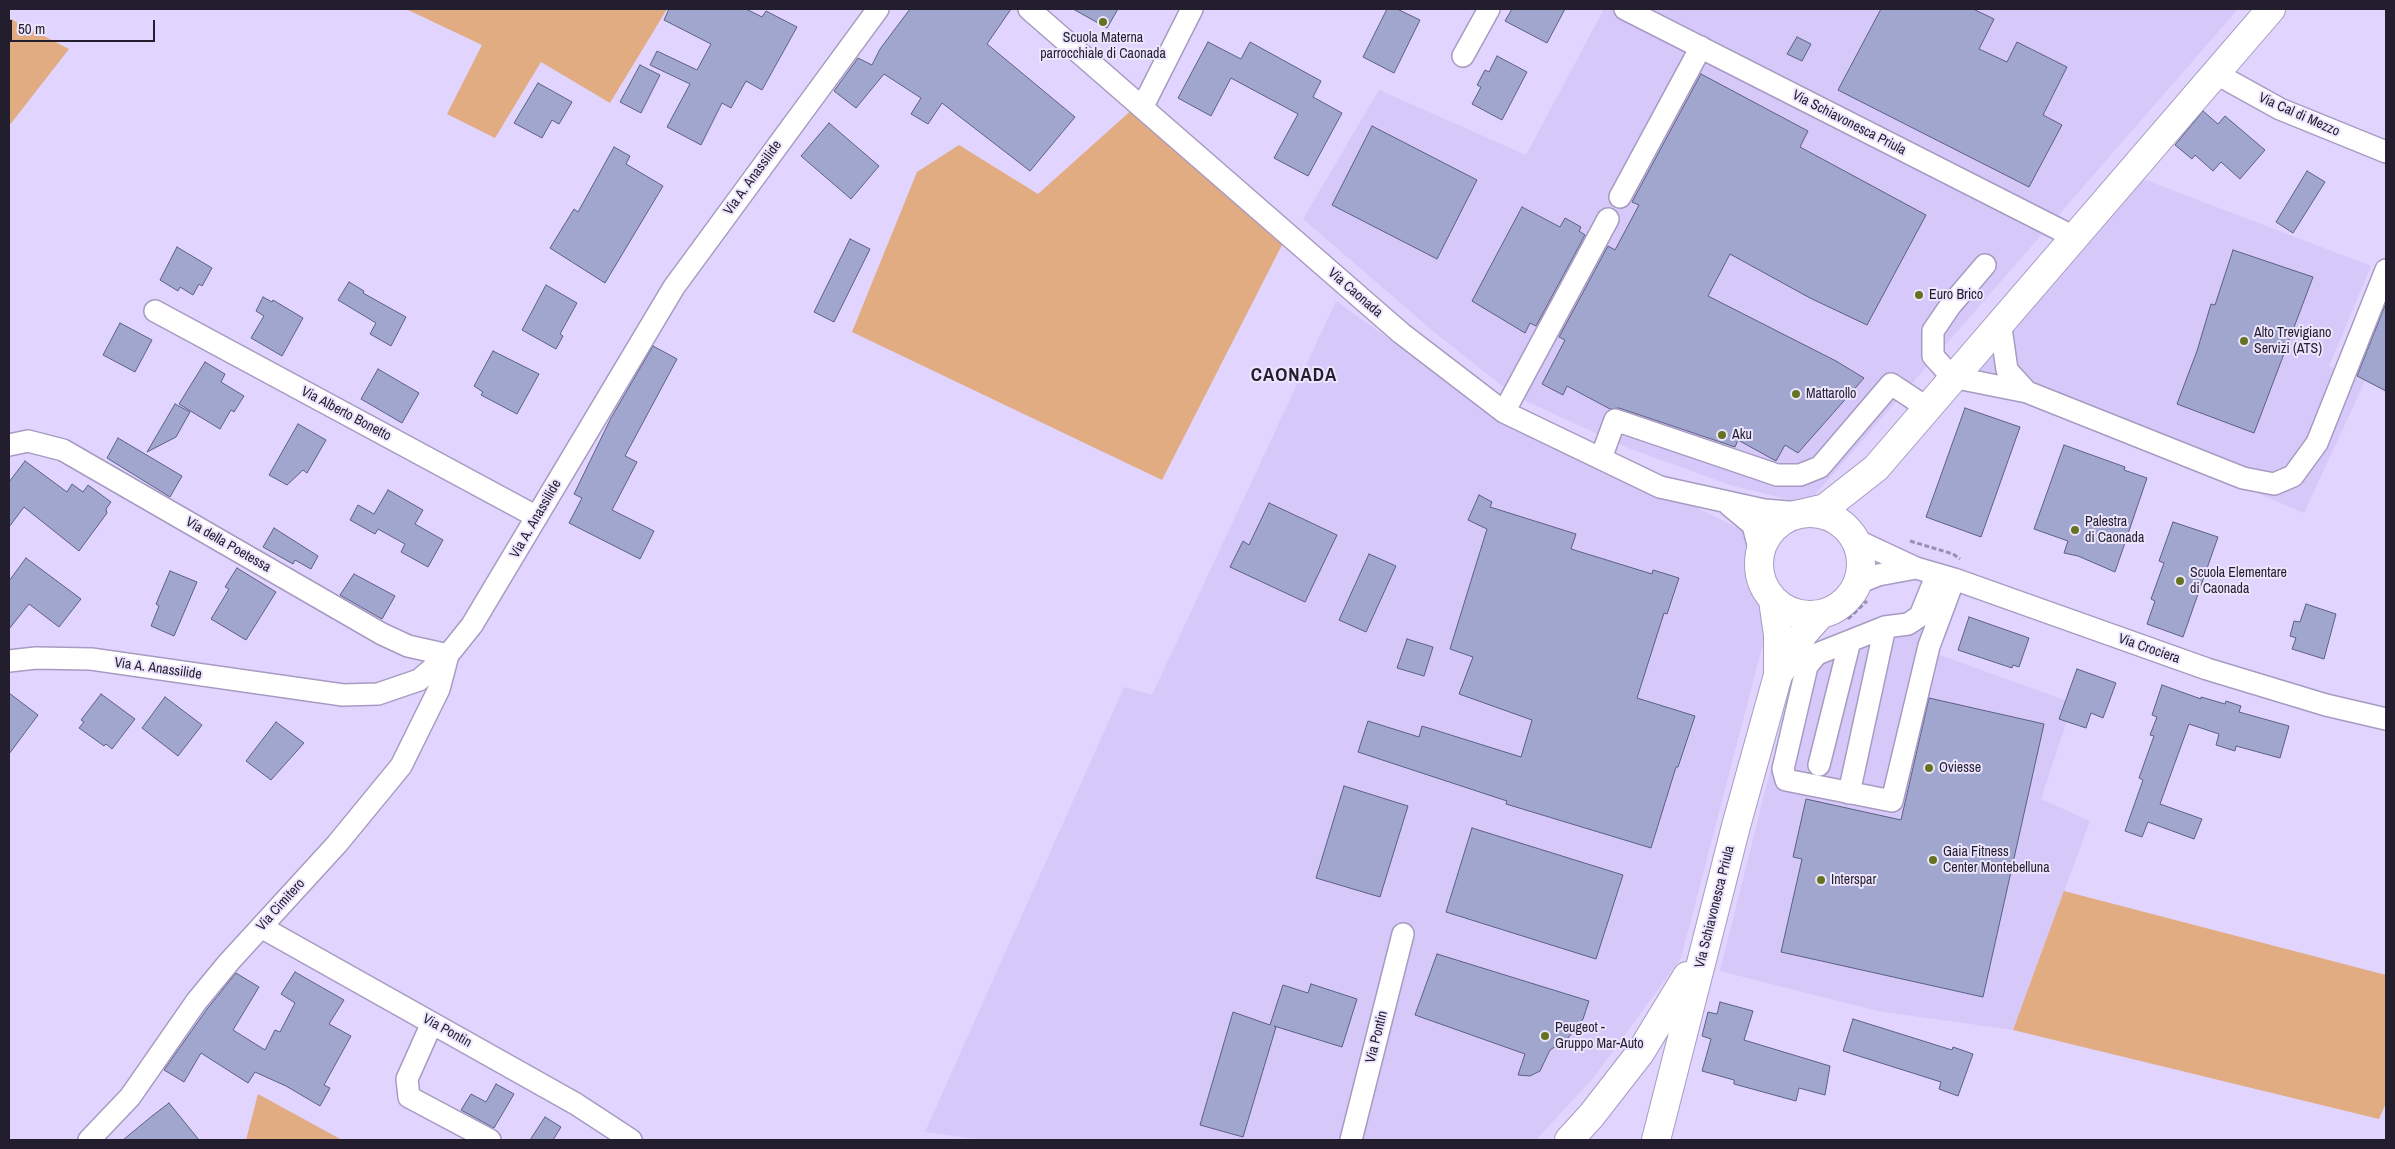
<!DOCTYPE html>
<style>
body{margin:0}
#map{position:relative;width:2395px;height:1149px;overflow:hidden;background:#e1d4fe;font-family:"Archivo Narrow",sans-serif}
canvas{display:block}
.frame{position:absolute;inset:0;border:10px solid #231e2d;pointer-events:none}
.scale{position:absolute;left:10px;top:20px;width:145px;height:22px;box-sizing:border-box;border:2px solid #231e2d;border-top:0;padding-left:6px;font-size:15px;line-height:18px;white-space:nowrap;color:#231e2d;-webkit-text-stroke:4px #ece5fe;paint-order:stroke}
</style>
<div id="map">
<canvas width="2395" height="1149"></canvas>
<div class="frame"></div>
<div class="scale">50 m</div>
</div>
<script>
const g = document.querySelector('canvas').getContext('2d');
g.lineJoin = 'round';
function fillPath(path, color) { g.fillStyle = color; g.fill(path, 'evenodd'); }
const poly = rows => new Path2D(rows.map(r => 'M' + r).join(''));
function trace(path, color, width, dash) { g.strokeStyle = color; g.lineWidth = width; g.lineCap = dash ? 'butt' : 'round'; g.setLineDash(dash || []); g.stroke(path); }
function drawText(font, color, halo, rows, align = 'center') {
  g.font = font + ' "Archivo Narrow",sans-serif'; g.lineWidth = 4; g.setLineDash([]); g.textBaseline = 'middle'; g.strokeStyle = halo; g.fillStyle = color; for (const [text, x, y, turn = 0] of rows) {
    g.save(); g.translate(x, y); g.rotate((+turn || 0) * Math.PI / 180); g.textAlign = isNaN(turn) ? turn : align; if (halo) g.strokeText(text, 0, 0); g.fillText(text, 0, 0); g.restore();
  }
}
fillPath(poly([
 [1604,9,2238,9,1807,504,1733,486,1628,448,1515,396,1434,332,1303,219,1379,90,1526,155],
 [2143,179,2371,266,2329,366,2365,381,2304,513,1976,372],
 [1336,301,1455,386,1747,533,1744,566,1746,585,1757,601,1766,632,1681,958,1594,1077,1536,1140,985,1140,925,1132,1124,687,1152,695],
 [1956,597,1937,654,2073,703,2041,799,2090,821,2013,1030,1878,1011,1720,971,1768,780,1803,650]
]), '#d6c8f8');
fillPath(poly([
 [406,9,667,9,610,103,541,62,495,138,447,114,482,45],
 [9,18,69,49,9,126],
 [1135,107,1284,241,1162,480,852,332,917,172,959,145,1038,194],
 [2064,891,2386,975,2386,1103,2379,1119,2013,1030],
 [258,1094,342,1140,246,1140]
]), '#e1ac82');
const building = poly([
 [669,9,746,9,762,17,766,11,797,27,762,90,746,81,731,108,722,103,701,145,667,127,690,84,650,65,657,51,697,70,711,44,664,20,669,9],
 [910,9,1011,9,987,44,1075,117,1030,171,942,103,928,124,911,114,921,98,884,74,856,108,834,91,858,58,872,65,880,49,910,9],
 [1073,9,1118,9,1107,28,1073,9],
 [1387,9,1397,9,1420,20,1394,73,1363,57,1387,9],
 [1512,9,1565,9,1547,43,1505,21,1512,9],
 [1881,9,1973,9,1994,19,1979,49,2007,62,2017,42,2067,67,2043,115,2062,125,2029,187,1838,90,1881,9],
 [1797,37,1811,44,1802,61,1787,54,1797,37],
 [1208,42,1241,59,1250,42,1321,81,1313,97,1342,113,1308,176,1274,158,1298,114,1231,78,1211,116,1178,98,1208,42],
 [1497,56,1527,72,1502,120,1472,104,1481,87,1477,85,1485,70,1489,72,1497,56],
 [640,65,660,75,641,113,620,102,640,65],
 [1701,74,1808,131,1800,147,1926,215,1867,325,1810,298,1730,254,1708,296,1836,361,1864,378,1798,453,1785,445,1776,461,1738,440,1735,447,1619,408,1610,409,1567,386,1563,395,1542,384,1565,340,1559,337,1608,246,1615,250,1639,205,1632,202,1701,74],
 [538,83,572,102,559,124,552,120,542,138,514,123,538,83],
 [2203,111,2218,124,2225,116,2265,150,2240,179,2221,162,2213,171,2195,155,2192,159,2175,145,2203,111],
 [829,123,879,166,851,199,801,156,829,123],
 [1372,126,1477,180,1437,259,1332,205,1372,126],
 [614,147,630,156,626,164,663,186,605,283,550,248,574,209,578,212,614,147],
 [2307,171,2325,182,2293,233,2276,222,2307,171],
 [1522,207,1560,227,1565,218,1581,227,1579,231,1585,235,1536,326,1530,323,1525,333,1472,301,1522,207],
 [850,239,870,249,834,322,814,312,850,239],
 [177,247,212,268,202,286,199,284,193,295,180,287,178,291,160,280,177,247],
 [2233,250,2313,277,2254,433,2177,404,2197,351,2211,304,2215,305,2233,250],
 [349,282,364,291,363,293,406,317,391,346,370,334,376,323,338,300,349,282],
 [546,285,577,303,560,334,563,336,556,349,522,330,546,285],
 [263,297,272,302,273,300,303,318,282,356,251,338,264,316,256,311,263,297],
 [2386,303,2386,391,2357,376,2386,303],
 [120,323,152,340,135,372,103,355,120,323],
 [653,346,677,359,625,456,637,462,612,510,654,531,640,559,569,523,582,498,574,494,611,418,653,346],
 [493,351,539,374,517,414,481,395,483,392,474,386,493,351],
 [205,362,225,374,221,382,244,396,234,412,231,410,220,429,179,404,205,362],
 [378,369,419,393,402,423,361,399,378,369],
 [175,404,190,412,176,437,147,452,175,404],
 [1965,408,2020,427,1981,537,1926,517,1965,408],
 [298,424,326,440,307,473,303,470,287,485,269,475,298,424],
 [118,438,182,476,170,497,107,458,118,438],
 [2064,445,2125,467,2124,470,2147,478,2115,572,2078,556,2064,553,2068,541,2034,529,2064,445],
 [25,461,67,492,72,484,83,492,88,485,111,502,106,509,107,513,79,551,24,507,9,527,9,482,25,461],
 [388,490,423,510,415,524,443,540,428,567,401,552,405,544,378,529,375,534,350,520,358,505,374,514,388,490],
 [1479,495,1492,502,1490,507,1576,534,1571,549,1652,574,1653,570,1679,578,1667,614,1664,613,1637,698,1695,716,1678,767,1676,767,1651,848,1506,804,1507,801,1358,752,1368,721,1419,737,1422,726,1521,757,1532,720,1459,694,1473,657,1450,649,1487,529,1468,520,1479,495],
 [1269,503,1337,535,1305,602,1230,567,1243,541,1249,545,1269,503],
 [2173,522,2218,537,2183,637,2147,624,2155,601,2151,599,2164,563,2159,561,2173,522],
 [274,528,318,556,311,569,295,560,293,564,263,547,274,528],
 [1369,554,1396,566,1366,632,1339,620,1369,554],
 [26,558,81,599,59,627,29,604,9,629,9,581,26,558],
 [237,568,276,592,246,640,211,619,229,589,225,587,237,568],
 [170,571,197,582,174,636,151,626,159,606,156,604,170,571],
 [354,574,395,596,382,619,340,595,354,574],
 [2306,604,2336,614,2324,659,2292,649,2296,638,2290,636,2294,621,2300,622,2306,604],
 [1969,617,2029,638,2019,667,2013,665,2012,668,1958,650,1969,617],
 [1407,639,1433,647,1424,676,1397,668,1407,639],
 [2077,669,2116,683,2103,718,2091,713,2086,728,2059,719,2077,669],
 [2162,685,2201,699,2201,697,2225,704,2226,701,2241,706,2239,712,2289,726,2280,758,2236,746,2235,751,2216,745,2219,734,2189,724,2160,804,2202,819,2194,839,2148,822,2142,837,2125,831,2143,780,2139,778,2154,736,2150,735,2157,717,2152,715,2162,685],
 [9,693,38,715,9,754,9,693],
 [101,694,135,719,112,749,106,744,104,746,79,728,84,722,81,720,101,694],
 [165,697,202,725,178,756,142,728,165,697],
 [1929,698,2044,724,1983,997,1781,952,1802,859,1793,857,1806,799,1901,820,1929,698],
 [276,722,304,743,271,780,246,761,276,722],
 [1344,786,1408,806,1380,897,1316,878,1344,786],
 [1472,828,1623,875,1596,959,1446,912,1472,828],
 [1437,954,1589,1001,1583,1019,1568,1038,1550,1050,1540,1071,1530,1076,1518,1075,1525,1054,1415,1015,1437,954],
 [295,972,344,1000,329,1024,351,1036,324,1085,330,1088,320,1106,286,1086,255,1072,248,1083,201,1053,184,1082,164,1070,207,1009,236,973,259,987,233,1030,265,1050,275,1030,280,1032,295,1003,281,994,295,972],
 [1311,984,1357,999,1342,1047,1274,1026,1276,1027,1243,1137,1200,1125,1233,1012,1270,1025,1283,985,1308,993,1311,984],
 [1720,1002,1753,1011,1744,1040,1830,1066,1825,1095,1799,1088,1796,1101,1734,1084,1734,1080,1702,1071,1711,1039,1702,1036,1708,1012,1717,1014,1720,1002],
 [1853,1019,1952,1050,1953,1047,1973,1054,1958,1096,1939,1089,1941,1082,1843,1051,1853,1019],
 [496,1084,514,1094,494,1128,461,1110,471,1094,486,1102,496,1084],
 [169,1103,199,1140,123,1140,152,1116,169,1103],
 [545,1117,561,1127,553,1140,530,1140,545,1117]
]);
fillPath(building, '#a1a6ce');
trace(building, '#5c6085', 1);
const minor = poly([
 [1029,9,1401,333,1504,412,1660,487,1764,510,1801,513],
 [1625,9,2074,237],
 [1463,56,1489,9],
 [2215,73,2280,109,2386,152],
 [1143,106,1192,9],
 [1620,197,1701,47],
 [1985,265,1950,306,1933,331,1933,356,1952,377,2027,392,2243,478,2274,484,2293,476,2317,443,2386,270],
 [155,311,537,517],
 [1998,324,2002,335,2007,370,2027,392],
 [1504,412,1608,219],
 [9,445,28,441,63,450,382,634,408,646,448,655,439,689,401,766,337,844,229,962,196,1002,130,1097,89,1140],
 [1601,458,1615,420,1777,475,1800,475,1820,467,1891,384,1926,407],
 [1729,505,1753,525,1760,552],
 [1856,540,1916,568,1954,579,2207,669,2326,705,2386,719],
 [1937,574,1920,616,1908,624,1885,627,1817,654,1807,666,1783,769,1786,780,1892,801,1929,646,1954,579],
 [1858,583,1878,575,1916,568],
 [9,661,36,658,91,659,343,695,378,694,419,680,448,655,472,625,674,287,878,9],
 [1819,765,1850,641],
 [1849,793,1885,627],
 [261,927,576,1104,631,1140],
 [432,1023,407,1079,409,1097,490,1140],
 [1351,1140,1403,934]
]);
const major = poly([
 '1759 564a51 51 0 1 1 102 0a51 51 0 1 1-102 0Z',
 [1804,513,1825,508,1876,468,2271,9],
 [1773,600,1778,635,1778,675],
 [1569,1140,1591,1116,1640,1053,1687,976],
 [1656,1140,1736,826,1778,675,1804,633,1820,615]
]);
trace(minor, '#a79bc2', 24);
trace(major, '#a79bc2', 30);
trace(poly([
 [1910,541,1953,554,1960,559],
 [1848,619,1867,601]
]), '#998faf', 3, [5, 2.5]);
trace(minor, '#fff', 21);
trace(major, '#fff', 28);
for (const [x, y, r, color] of [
 [1103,22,5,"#657320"],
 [1919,295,5,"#657320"],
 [2244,341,5,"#657320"],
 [1796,394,5,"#657320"],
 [1722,435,5,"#657320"],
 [2075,530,5,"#657320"],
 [2180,581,5,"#657320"],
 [1929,768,5,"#657320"],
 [1933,860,5,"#657320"],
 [1821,880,5,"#657320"],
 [1545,1036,5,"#657320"]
]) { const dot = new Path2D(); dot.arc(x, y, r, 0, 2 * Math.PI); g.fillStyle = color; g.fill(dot); trace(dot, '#ece5fe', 2); }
drawText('14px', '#231e2d', '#ece5fe', [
 ["Scuola Materna",1103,38,"center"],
 ["parrocchiale di Caonada",1103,54,"center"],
 ["Euro Brico",1929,295],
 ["Alto Trevigiano",2254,333],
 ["Servizi (ATS)",2254,349],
 ["Mattarollo",1806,394],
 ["Aku",1732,435],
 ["Palestra",2085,522],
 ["di Caonada",2085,538],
 ["Scuola Elementare",2190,573],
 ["di Caonada",2190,589],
 ["Oviesse",1939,768],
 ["Gaia Fitness",1943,852],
 ["Center Montebelluna",1943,868],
 ["Interspar",1831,880],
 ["Peugeot -",1555,1028],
 ["Gruppo Mar-Auto",1555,1044]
], 'left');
drawText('14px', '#231e2d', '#ece5fe', [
 ["Via Cal di Mezzo",2299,115,24],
 ["Via Schiavonesca Priula",1849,123,27],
 ["Via A. Anassilide",753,178,-54],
 ["Via Caonada",1355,293,41],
 ["Via Alberto Bonetto",346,414,28],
 ["Via A. Anassilide",536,519,-60],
 ["Via della Poetessa",228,545,30],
 ["Via Crociera",2149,649,19],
 ["Via A. Anassilide",158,669,8],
 ["Via Cimitero",281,905,-48],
 ["Via Schiavonesca Priula",1715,907,-76],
 ["Via Pontin",447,1031,29],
 ["Via Pontin",1377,1037,-76]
]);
g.letterSpacing = '1px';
drawText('bold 19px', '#231e2d', '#ece5fe', [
 ["CAONADA",1294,376]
]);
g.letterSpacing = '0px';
</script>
